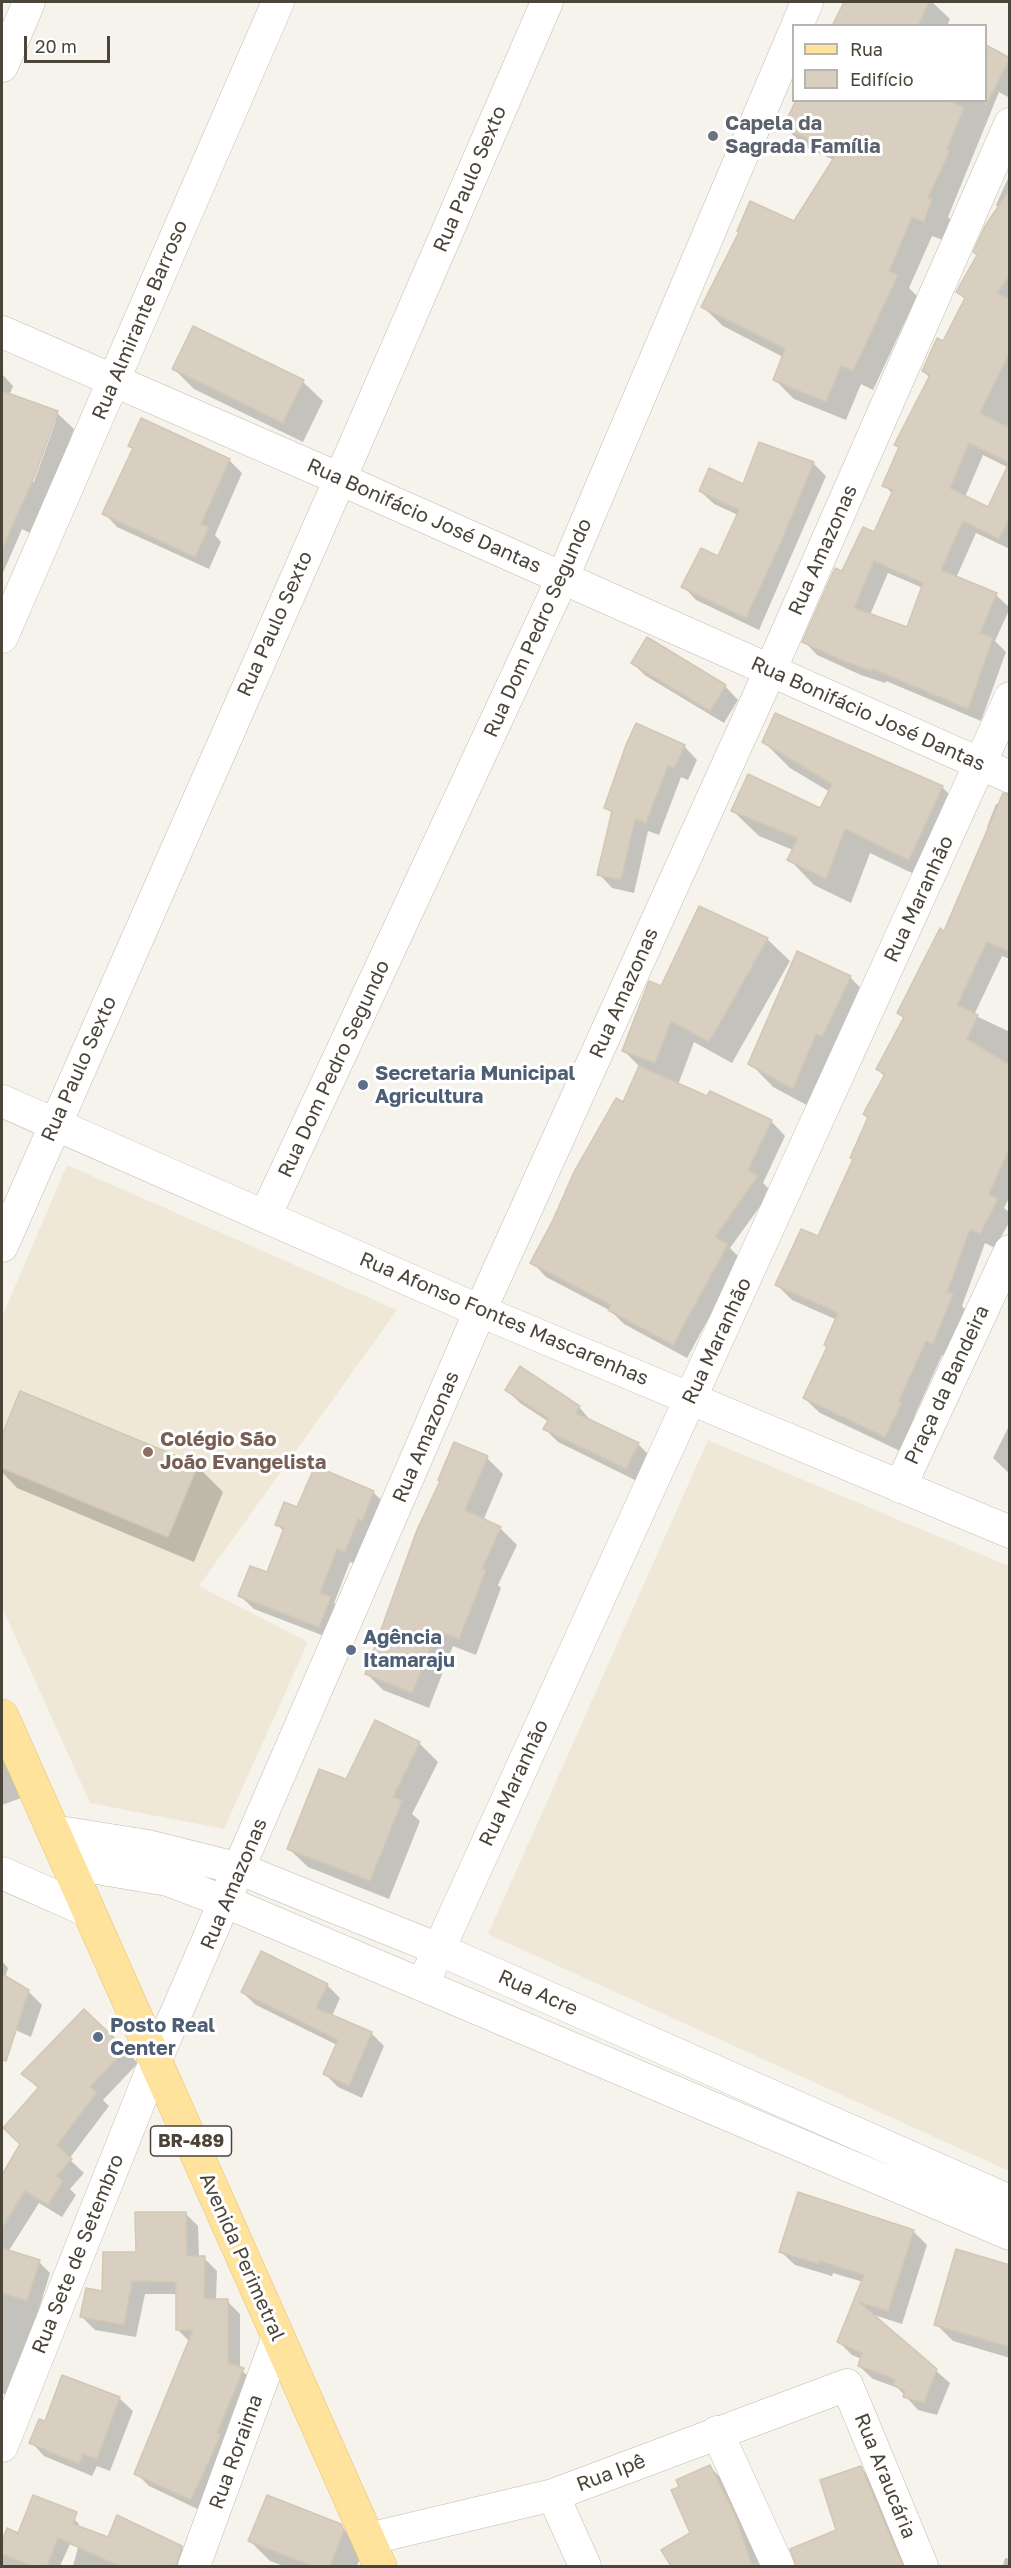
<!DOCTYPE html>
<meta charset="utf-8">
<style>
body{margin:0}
#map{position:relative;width:1011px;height:2568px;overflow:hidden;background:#f6f3ec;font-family:"Golos Text",sans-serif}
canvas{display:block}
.frame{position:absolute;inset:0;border:3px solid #4b4439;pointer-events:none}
.legend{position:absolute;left:792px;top:24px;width:195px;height:78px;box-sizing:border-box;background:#fff;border:2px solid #b7b4b0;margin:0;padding:8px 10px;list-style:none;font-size:18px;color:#4b4439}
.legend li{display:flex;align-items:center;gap:12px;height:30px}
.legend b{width:30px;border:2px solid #b7b4b0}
.scale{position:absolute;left:24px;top:36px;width:86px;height:27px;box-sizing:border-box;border:3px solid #4b4439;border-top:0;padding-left:8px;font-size:18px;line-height:21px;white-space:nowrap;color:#4b4439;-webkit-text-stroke:4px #fff;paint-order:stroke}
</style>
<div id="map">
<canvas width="1011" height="2568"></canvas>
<div class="frame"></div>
<ul class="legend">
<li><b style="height:8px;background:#ffe39c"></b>Rua</li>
<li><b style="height:16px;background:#d8cfc1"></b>Edifício</li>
</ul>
<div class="scale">20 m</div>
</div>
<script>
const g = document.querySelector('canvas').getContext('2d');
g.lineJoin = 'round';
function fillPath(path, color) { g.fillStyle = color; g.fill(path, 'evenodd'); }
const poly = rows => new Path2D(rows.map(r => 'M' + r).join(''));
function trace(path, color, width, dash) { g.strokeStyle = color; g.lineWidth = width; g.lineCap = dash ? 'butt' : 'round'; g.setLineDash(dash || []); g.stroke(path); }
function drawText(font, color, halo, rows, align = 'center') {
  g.font = font + ' "Golos Text",sans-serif'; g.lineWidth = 6; g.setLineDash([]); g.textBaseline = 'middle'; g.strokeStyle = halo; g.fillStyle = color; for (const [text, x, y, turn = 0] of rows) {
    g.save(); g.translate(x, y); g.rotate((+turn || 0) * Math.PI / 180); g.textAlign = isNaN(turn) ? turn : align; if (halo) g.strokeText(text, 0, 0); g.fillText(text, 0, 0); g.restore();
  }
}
fillPath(poly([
 [67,1165,397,1310,199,1586,308,1642,224,1829,90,1803,2,1607,2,1317],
 [708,1440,1009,1566,1009,2171,488,1934]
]), '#efe8d6');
fillPath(poly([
 [845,2,932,2,950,19,947,26,834,26],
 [986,47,1010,60,1010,98,999,92,948,217,951,220,943,240,932,236,909,288,917,296,873,390,861,384,846,420,794,399,775,380,783,357,723,326,703,307,795,223,834,160,805,147,785,127,798,100,986,100],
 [1010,174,1010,549,976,533,956,578,996,595,1010,608,995,641,1006,652,981,721,886,681,885,683,861,675,817,655,804,641,843,573,875,534,893,494,884,485,900,449,896,445,930,378,923,371,944,343,966,300,958,292,979,255,999,208,996,205],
 [983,455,1009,468,989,509,965,497],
 [888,573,923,588,907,629,870,615],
 [194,328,303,382,323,401,303,442,194,389,174,369],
 [2,374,13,386,9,396,57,413,74,429,51,492,32,534,22,529,2,575],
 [53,420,56,420,34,482,31,481],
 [130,445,229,460,242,473,215,535,221,542,209,569,117,527,104,513,134,449],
 [813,463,826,476,759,630,696,600,683,586,718,558,738,515,714,504,700,491,744,486],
 [632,663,725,686,738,700,724,723,646,676],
 [776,715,943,788,968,813,935,884,870,853,851,903,814,885,789,859,793,850,759,836,733,811,821,810,830,792,790,768,764,742],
 [684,746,697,760,688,780,681,777,659,835,648,831,634,893,612,888,599,874,613,814,606,807],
 [996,804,1010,809,1010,959,1002,956,974,1015,1010,1032,1010,1196,1004,1208,1010,1213,1010,1221,995,1248,985,1243,962,1306,967,1311,949,1358,942,1355,914,1417,916,1419,900,1451,820,1413,804,1398,828,1348,837,1320,792,1300,777,1285,818,1238,854,1160,885,1077,877,1069,904,1019,899,1013,945,933,989,829,987,827],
 [767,939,790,961,732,1063,694,1042,678,1085,771,1121,785,1136,763,1183,771,1191,730,1248,741,1259,687,1358,624,1324,611,1311,546,1277,532,1262,624,1105,640,1067,624,1051,662,988],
 [850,977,873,1001,816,1110,773,1087,750,1063],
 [507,1390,579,1407,592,1422,638,1444,651,1457,639,1482,558,1442,545,1429,549,1422,520,1403],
 [21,1393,197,1466,223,1492,194,1562,17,1488,2,1472,2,1439],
 [1010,1424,1010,1474,993,1458],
 [487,1458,503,1474,483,1521,500,1528,517,1545,498,1585,501,1588,476,1655,453,1646,429,1708,383,1690,367,1674],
 [315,1468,374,1493,387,1506,358,1565,350,1562,334,1603,343,1612,332,1639,254,1609,240,1596,268,1574,284,1532,277,1524,298,1509],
 [419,1743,438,1762,412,1814,420,1821,389,1899,308,1867,289,1849,347,1781],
 [2,1753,24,1797,2,1805],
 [2,1961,8,1968,5,1978,28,1991,42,2005,31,2037,2,2024],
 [327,1985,340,1998,332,2016,371,2033,384,2046,362,2098,338,2087,325,2074,337,2045,256,2005,242,1992],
 [84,2011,138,2063,103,2100,109,2106,69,2159,84,2173,70,2189,76,2195,62,2217,39,2203,8,2252,39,2262,50,2273,34,2325,6,2395,2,2393,2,2250,6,2250,2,2247,2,2178,22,2145,39,2089,23,2074],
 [185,2213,198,2226,199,2257,204,2258,217,2271,216,2301,227,2301,240,2314,240,2369,256,2383,204,2512,149,2486,136,2473,190,2342,178,2330,178,2294,145,2294,136,2337,95,2330,82,2317,138,2254],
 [913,2231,927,2245,902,2324,871,2314,950,2383,937,2415,918,2410,898,2388,873,2379,859,2366,862,2359,852,2355,839,2342,863,2282,833,2273,832,2276,795,2265,781,2252],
 [1010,2269,1010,2358,953,2341,936,2324],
 [119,2398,133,2411,110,2471,97,2466,92,2476,44,2456,31,2442,46,2423],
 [710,2467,723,2480,748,2530,760,2566,672,2566,663,2550,692,2534],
 [861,2468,877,2484,911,2566,797,2566,792,2550,838,2531],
 [64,2509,79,2524,60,2566,2,2566,2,2544,7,2530,19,2535],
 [340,2525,360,2545,363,2552,357,2566,284,2566,270,2561,250,2541],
 [83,2529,109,2539,181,2547,197,2563,195,2566,73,2566],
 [1005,2558,1010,2559,1010,2566,1003,2566]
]), '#0003');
const building = poly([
 [844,2,929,2,918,26,832,26,844,2],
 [986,45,1010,58,986,105,986,45],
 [796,100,947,100,964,108,947,149,950,150,928,198,932,199,924,222,912,217,889,271,898,275,853,371,841,366,826,402,773,380,785,349,701,307,739,232,737,231,750,201,794,221,837,153,783,127,796,100],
 [1010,189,1010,275,997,293,1010,300,1010,351,980,413,1010,428,1010,517,999,539,963,521,941,570,997,593,980,633,993,638,968,709,873,669,872,671,846,662,802,642,835,568,842,571,863,527,874,532,893,490,882,486,899,447,894,445,930,375,922,371,937,338,943,341,965,298,956,292,977,255,973,252,985,226,1010,189],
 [969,443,1009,463,988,507,950,488,969,443],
 [874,561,923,583,907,627,854,608,874,561],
 [193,326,304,380,283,423,172,369,193,326],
 [2,391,58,411,35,475,2,549,2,391],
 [141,418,230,459,201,524,209,527,195,557,102,514,133,448,128,446,141,418],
 [759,442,814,462,781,542,746,618,681,587,701,548,718,556,739,510,699,491,709,468,743,484,759,442],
 [647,637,726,685,710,711,631,663,647,637],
 [775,713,943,786,909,860,845,829,826,879,787,860,798,838,731,811,748,774,820,808,832,784,762,742,775,713],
 [636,723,685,745,674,768,668,765,646,823,635,819,621,880,597,875,612,811,604,808,626,745,636,723],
 [1003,793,1010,795,1010,952,987,942,957,1005,978,1015,967,1039,1010,1065,1010,1147,989,1194,998,1199,980,1234,970,1229,947,1292,953,1294,933,1344,926,1341,899,1401,902,1403,885,1437,803,1398,827,1347,824,1345,838,1313,775,1285,801,1229,818,1236,853,1159,850,1158,868,1117,863,1114,885,1074,876,1069,904,1017,897,1013,940,928,944,931,1003,793],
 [699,906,768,938,709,1042,671,1021,655,1063,622,1051,649,981,661,986,699,906],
 [797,951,851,976,822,1037,816,1034,793,1089,748,1064,797,951],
 [639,1066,707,1096,710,1091,772,1120,748,1170,758,1176,715,1237,728,1244,673,1345,608,1310,611,1305,530,1263,553,1220,574,1172,616,1098,623,1102,639,1066],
 [520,1366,580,1406,576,1413,639,1443,626,1469,543,1429,549,1419,505,1390,520,1366],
 [20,1391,198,1465,168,1537,2,1468,2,1435,20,1391],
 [454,1442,488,1456,465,1510,501,1527,482,1569,486,1570,459,1639,437,1631,412,1693,365,1674,417,1530,440,1481,438,1480,454,1442],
 [315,1466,374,1491,362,1521,358,1519,345,1552,337,1549,320,1593,331,1597,319,1627,238,1596,250,1566,267,1572,284,1528,275,1525,284,1502,297,1507,315,1466],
 [375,1720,420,1742,393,1797,402,1801,370,1881,287,1849,319,1769,346,1779,375,1720],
 [261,1951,328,1984,316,2008,372,2032,349,2086,323,2074,338,2040,241,1992,261,1951],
 [2,1974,29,1990,6,2061,2,2060,2,1974],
 [84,2009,126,2049,90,2087,97,2092,57,2145,72,2159,56,2176,63,2181,48,2205,25,2191,2,2228,2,2175,20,2144,3,2128,39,2087,21,2074,84,2009],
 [798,2192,914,2230,888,2311,859,2302,937,2369,924,2403,903,2397,905,2391,893,2385,895,2379,858,2366,862,2353,837,2342,864,2275,820,2261,819,2264,779,2252,798,2192],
 [135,2212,186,2212,187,2256,205,2256,204,2299,228,2299,228,2363,244,2368,217,2433,221,2434,191,2500,134,2474,193,2330,176,2330,176,2282,132,2281,124,2325,80,2317,86,2288,102,2291,103,2252,136,2252,135,2212],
 [2,2248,40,2260,27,2301,2,2293,2,2248],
 [956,2249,1010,2265,1010,2347,934,2325,956,2249],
 [62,2375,120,2397,97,2459,83,2454,79,2464,29,2443,39,2419,45,2421,62,2375],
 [710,2465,735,2515,752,2565,757,2563,758,2566,671,2566,661,2550,690,2533,671,2490,679,2487,676,2480,710,2465],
 [861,2466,903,2566,796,2566,790,2549,836,2530,820,2480,861,2466],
 [33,2495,77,2512,73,2524,108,2537,117,2515,182,2546,176,2566,119,2566,58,2538,47,2566,33,2566,2,2554,2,2541,7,2528,18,2533,33,2495],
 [267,2495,341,2524,344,2531,330,2566,313,2566,248,2541,267,2495]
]);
fillPath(building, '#d8cfc1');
trace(building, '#d3c7b4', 1.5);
const minor = poly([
 [797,26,807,2],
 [2,66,29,2],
 [2,332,340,479,1010,777],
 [2,637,278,2],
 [2,1101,480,1311,1010,1532],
 [265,1216,563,577,794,33],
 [2,1246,340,479,547,2],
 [900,1487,1010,1251],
 [53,1831,148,1846,240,1869,438,1949,1010,2201],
 [67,1863,168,1880,226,1902,1010,2234],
 [2,1873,88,1911],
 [423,1984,1010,698],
 [717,2432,778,2566],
 [2,2446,155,2062,480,1311,770,671,1010,124],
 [553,2495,585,2566],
 [368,2539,553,2495,847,2385,922,2566],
 [194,2566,278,2337]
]);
const primary = poly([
 [2,1716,380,2566]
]);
trace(minor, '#c2bbae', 33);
trace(primary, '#e6c16a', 34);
trace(minor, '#fff', 32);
trace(primary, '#ffe39c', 33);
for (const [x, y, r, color] of [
 [713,136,6,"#6b7280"],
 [363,1085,6,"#5c6f8a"],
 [148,1452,6,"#8d6e63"],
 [351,1650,6,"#5c6f8a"],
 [98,2037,6,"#5c6f8a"]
]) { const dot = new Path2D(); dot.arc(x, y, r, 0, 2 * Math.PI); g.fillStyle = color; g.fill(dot); trace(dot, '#fff', 2); }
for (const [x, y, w] of [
 [191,2141,81]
]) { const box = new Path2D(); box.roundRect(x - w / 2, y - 15, w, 30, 4.5); g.fillStyle = '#fff'; g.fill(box); trace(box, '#4b4439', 1.5); }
drawText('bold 18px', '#4b4439', null, [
 ["BR-489",191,2141]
]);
drawText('bold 20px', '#5b616d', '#fff', [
 ["Capela da",725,124],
 ["Sagrada Família",725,147]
], 'left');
drawText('20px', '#4b4439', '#fff', [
 ["Rua Paulo Sexto",470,179,-67],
 ["Rua Almirante Barroso",140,320,-67],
 ["Rua Bonifácio José Dantas",424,516,24],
 ["Rua Amazonas",823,550,-66],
 ["Rua Paulo Sexto",275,624,-66],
 ["Rua Dom Pedro Segundo",538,628,-66],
 ["Rua Bonifácio José Dantas",868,714,24],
 ["Rua Maranhão",919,899,-65],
 ["Rua Amazonas",624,993,-66],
 ["Rua Paulo Sexto",79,1069,-66],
 ["Rua Dom Pedro Segundo",334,1069,-65],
 ["Rua Afonso Fontes Mascarenhas",504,1319,23],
 ["Rua Maranhão",717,1341,-65],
 ["Praça da Bandeira",947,1385,-65],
 ["Rua Amazonas",426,1437,-67],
 ["Rua Maranhão",514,1783,-65],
 ["Rua Amazonas",234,1884,-67],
 ["Rua Acre",538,1993,24],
 ["Rua Sete de Setembro",78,2254,-68],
 ["Avenida Perimetral",242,2257,66],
 ["Rua Roraima",236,2452,-70],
 ["Rua Ipê",611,2473,-21],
 ["Rua Araucária",885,2476,68]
]);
drawText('bold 20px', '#4e5e75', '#fff', [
 ["Secretaria Municipal",375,1074],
 ["Agricultura",375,1097],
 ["Agência",363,1638],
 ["Itamaraju",363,1661],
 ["Posto Real",110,2026],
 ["Center",110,2049]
], 'left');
drawText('bold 20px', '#785e54', '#fff', [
 ["Colégio São",160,1440],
 ["João Evangelista",160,1463]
], 'left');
</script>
